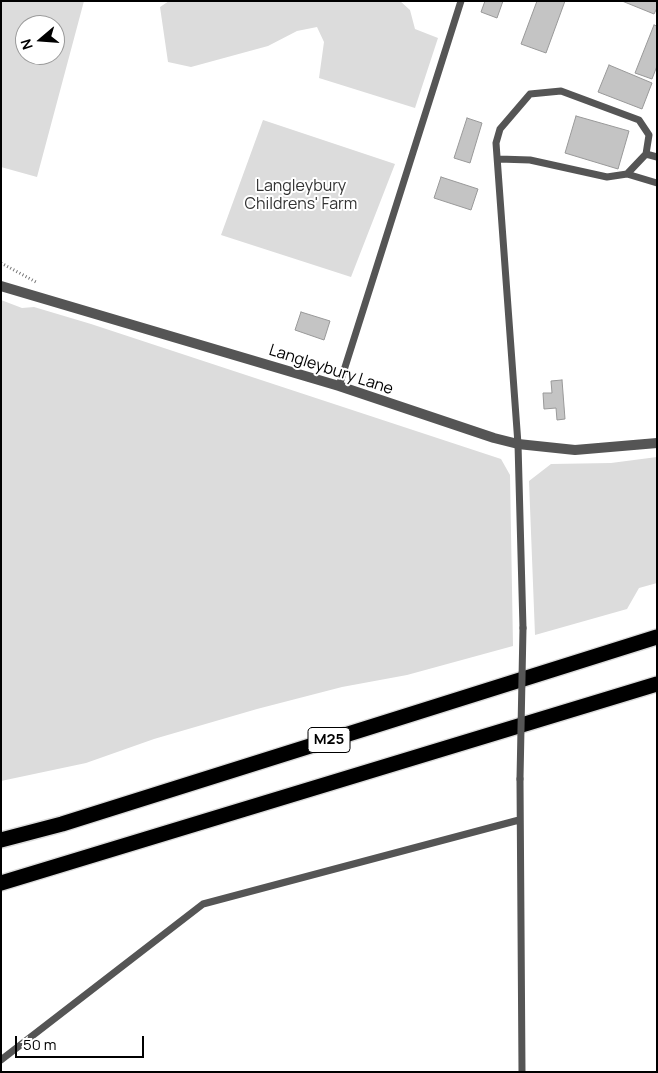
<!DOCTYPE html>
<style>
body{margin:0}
#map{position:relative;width:658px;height:1073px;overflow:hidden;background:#fff;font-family:Manrope,sans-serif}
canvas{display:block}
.frame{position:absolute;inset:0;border:2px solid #000;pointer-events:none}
.north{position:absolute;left:15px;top:15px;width:50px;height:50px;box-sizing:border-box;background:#fff;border:1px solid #999;border-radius:50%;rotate:252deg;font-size:14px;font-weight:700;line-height:20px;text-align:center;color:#000}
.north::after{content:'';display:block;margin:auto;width:18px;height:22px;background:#000;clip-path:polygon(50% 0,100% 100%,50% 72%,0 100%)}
.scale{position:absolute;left:15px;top:1036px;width:129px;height:22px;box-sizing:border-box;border:2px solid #000;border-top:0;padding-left:6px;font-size:15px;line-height:18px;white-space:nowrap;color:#000;-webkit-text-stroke:4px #fff;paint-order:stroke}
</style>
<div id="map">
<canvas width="658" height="1073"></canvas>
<div class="frame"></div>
<div class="north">N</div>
<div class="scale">50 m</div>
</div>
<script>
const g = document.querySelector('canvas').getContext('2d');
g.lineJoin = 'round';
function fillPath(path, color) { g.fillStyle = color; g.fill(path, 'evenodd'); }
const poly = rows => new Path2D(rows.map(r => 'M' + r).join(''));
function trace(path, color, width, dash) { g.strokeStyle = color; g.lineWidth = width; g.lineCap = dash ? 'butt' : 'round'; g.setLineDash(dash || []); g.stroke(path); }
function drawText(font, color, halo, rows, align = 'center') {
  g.font = font + ' Manrope,sans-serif'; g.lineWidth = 4; g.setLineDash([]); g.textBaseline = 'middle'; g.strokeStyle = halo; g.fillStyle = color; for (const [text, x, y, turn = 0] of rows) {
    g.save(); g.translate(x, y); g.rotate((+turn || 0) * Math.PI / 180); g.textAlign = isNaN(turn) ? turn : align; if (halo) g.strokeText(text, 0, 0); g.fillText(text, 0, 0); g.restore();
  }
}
fillPath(poly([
 [1,1,84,1,37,177,1,167],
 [25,25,55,25,55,55,25,55],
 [169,1,400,1,410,10,415,29,438,38,415,108,319,78,324,42,317,27,297,31,268,46,191,67,168,62,160,7],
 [263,120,395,164,351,277,221,235],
 [1,300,22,308,34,307,91,324,501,459,510,475,513,646,407,675,342,687,257,709,154,739,86,763,1,781],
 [657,457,657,583,639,588,627,609,535,635,529,481,551,464,611,463]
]), '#dcdcdc');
const building = poly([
 [485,1,503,1,497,18,481,12,485,1],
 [537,1,565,1,546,53,521,44,537,1],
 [622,1,657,1,657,8,654,14,622,1],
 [654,25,657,26,657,66,652,79,635,73,654,25],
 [609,65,652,83,642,109,598,92,609,65],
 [576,116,629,131,618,169,565,153,576,116],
 [467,118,482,123,470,163,454,158,467,118],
 [441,177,478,189,471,210,434,198,441,177],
 [301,312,330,321,324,340,295,330,301,312],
 [562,380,565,419,557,420,556,408,544,409,543,393,552,393,551,381,562,380]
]);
fillPath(building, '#c4c4c4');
trace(building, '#999', 1);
const motorway = poly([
 [1,840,62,824,657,637],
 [1,883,657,684]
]);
trace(motorway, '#dbdbdb', 18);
trace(poly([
 [1,263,36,282]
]), '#777', 3, [1, 2.5]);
trace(poly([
 [646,154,657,157],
 [499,159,530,160,607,177,627,174,646,154,649,135,639,120,561,91,530,94,500,129,496,143,518,444,523,628],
 [627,174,657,183],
 [339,386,461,1],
 [520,779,522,1072],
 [1,1060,203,904,519,820]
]), '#555', 7);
trace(poly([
 [1,286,339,386,494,438,518,444,575,450,657,443]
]), '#555', 10);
trace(motorway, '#000', 15);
trace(poly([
 [520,779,523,628]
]), '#555', 7);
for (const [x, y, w] of [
 [329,740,42]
]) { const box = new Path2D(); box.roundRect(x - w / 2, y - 12.5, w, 25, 4); g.fillStyle = '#fff'; g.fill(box); trace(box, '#000', 1); }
drawText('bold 15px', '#000', null, [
 ["M25",329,740]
]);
drawText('16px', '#333', '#fff', [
 ["Langleybury",301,187],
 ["Childrens' Farm",301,205]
]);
drawText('16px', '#000', '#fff', [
 ["Langleybury Lane",331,370,18]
]);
</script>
